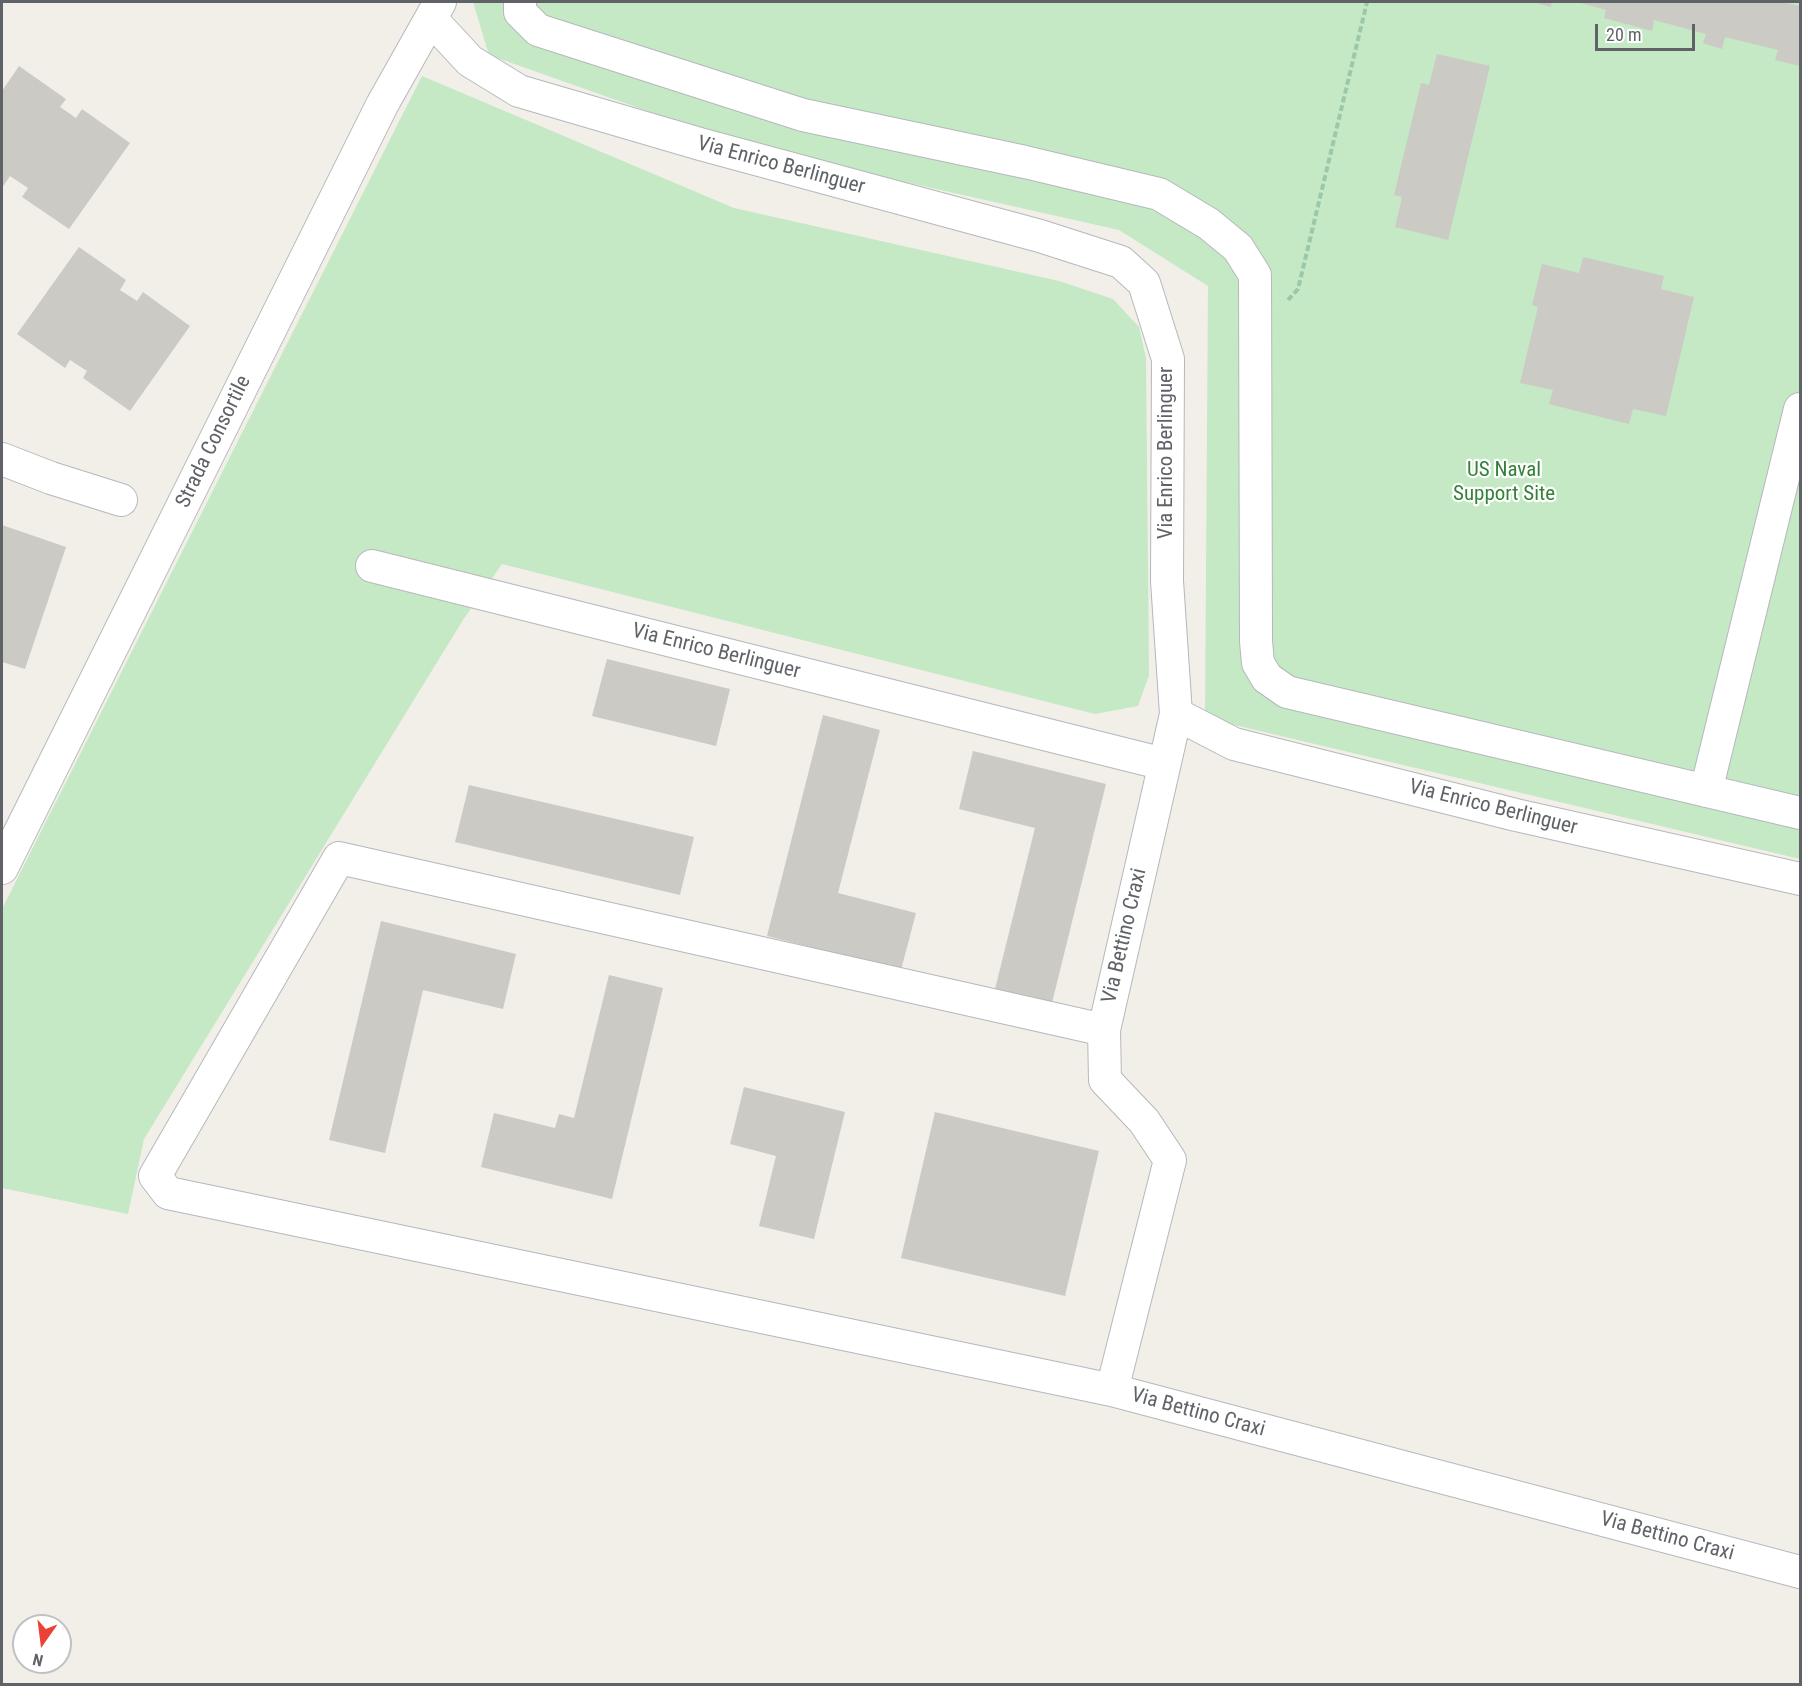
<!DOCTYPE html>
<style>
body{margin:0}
#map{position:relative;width:1802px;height:1686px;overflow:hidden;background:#f1efe8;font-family:"Roboto Condensed",sans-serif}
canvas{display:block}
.frame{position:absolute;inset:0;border:3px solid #5f6368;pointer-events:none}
.north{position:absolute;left:12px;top:1614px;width:60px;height:60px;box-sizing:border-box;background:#fff;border:2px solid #bfc1c3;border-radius:50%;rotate:194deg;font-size:16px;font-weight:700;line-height:24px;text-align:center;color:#5f6368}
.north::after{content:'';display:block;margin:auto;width:21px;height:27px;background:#ea4335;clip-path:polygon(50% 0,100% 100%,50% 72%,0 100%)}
.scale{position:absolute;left:1595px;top:24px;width:100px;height:27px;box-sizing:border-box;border:3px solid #5f6368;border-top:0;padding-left:8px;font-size:18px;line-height:21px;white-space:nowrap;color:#5f6368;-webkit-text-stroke:4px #fff;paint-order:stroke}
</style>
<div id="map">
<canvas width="1802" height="1686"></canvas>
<div class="frame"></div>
<div class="north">N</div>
<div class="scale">20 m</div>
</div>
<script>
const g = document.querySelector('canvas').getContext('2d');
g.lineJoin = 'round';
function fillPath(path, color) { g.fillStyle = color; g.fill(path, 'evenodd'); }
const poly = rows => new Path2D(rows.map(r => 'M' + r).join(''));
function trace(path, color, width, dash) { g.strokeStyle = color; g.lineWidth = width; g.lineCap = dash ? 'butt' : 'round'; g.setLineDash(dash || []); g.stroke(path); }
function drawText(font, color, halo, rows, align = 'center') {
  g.font = font + ' "Roboto Condensed",sans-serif'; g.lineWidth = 4.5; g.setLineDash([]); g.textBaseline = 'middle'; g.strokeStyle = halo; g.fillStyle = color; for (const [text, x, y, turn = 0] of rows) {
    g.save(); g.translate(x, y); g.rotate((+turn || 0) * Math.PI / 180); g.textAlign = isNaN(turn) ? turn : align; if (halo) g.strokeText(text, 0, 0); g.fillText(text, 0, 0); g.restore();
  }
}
fillPath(poly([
 [473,2,1800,2,1800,859,1205,718,1208,286,1119,230,749,147,489,55],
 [422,76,734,208,1059,281,1113,299,1139,327,1146,358,1149,675,1138,706,1095,714,502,564,463,620,144,1139,128,1214,2,1188,2,909]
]), '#c5e8c5');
fillPath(poly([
 [1532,2,1552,2,1551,7],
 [1577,2,1781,2,1800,6,1800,66,1775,60,1778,50,1725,37,1722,49,1703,43,1706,34,1654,20,1652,31,1604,18,1606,10],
 [1437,54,1490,66,1448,240,1395,227,1402,197,1394,195,1421,83,1429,85],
 [19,66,66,99,60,107,76,118,82,109,130,143,69,229,22,197,28,188,10,176,2,188,2,91],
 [79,247,126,280,120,290,137,301,143,292,190,326,130,411,83,378,87,371,70,360,65,368,17,334],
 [1583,257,1664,276,1661,289,1694,297,1666,416,1633,409,1629,424,1549,404,1553,390,1520,383,1538,307,1532,305,1542,264,1579,273],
 [2,525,66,547,25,669,2,662],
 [607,659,730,689,716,746,592,716],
 [823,715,880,730,838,893,916,913,901,970,767,936],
 [973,751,1106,784,1052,1003,995,989,1035,828,959,809],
 [469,785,694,837,680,895,455,842],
 [381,921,516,954,503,1009,423,990,385,1153,329,1140],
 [609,975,663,988,612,1199,481,1167,494,1113,555,1128,559,1114,574,1118],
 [744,1087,845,1112,814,1239,759,1226,776,1156,730,1144],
 [935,1112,1099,1151,1065,1296,901,1258]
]), '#cccac5');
const street = poly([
 [520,2,520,12,538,30,803,115,1025,162,1159,194,1209,224,1238,248,1255,275,1256,641,1258,663,1267,678,1287,692,1800,813],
 [431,19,470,61,519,91,700,144,1040,236,1121,262,1144,283,1168,359,1167,581,1176,714,1234,744,1516,815,1800,879],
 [2,459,51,478,121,500],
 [372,566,1164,764],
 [1706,791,1800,409],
 [2,868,382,105,440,2],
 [1104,1030,339,858,155,1176,168,1193,1112,1390,1800,1572],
 [1112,1390,1170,1160,1144,1121,1105,1080,1104,1030,1176,714]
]);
trace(street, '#b5b8bc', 34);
trace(poly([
 [1288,300,1298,289,1367,2]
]), '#9cc7a9', 4, [6, 3]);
trace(street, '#fff', 32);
drawText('21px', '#5f6368', '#fff', [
 ["Via Enrico Berlinguer",781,166,15],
 ["Strada Consortile",214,442,-64],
 ["Via Enrico Berlinguer",1167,453,-90],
 ["Via Enrico Berlinguer",716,652,14],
 ["Via Enrico Berlinguer",1493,808,14],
 ["Via Bettino Craxi",1125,936,-77],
 ["Via Bettino Craxi",1198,1413,15],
 ["Via Bettino Craxi",1667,1537,15]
]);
drawText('21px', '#348238', '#fff', [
 ["US Naval",1504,471],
 ["Support Site",1504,495]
]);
</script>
